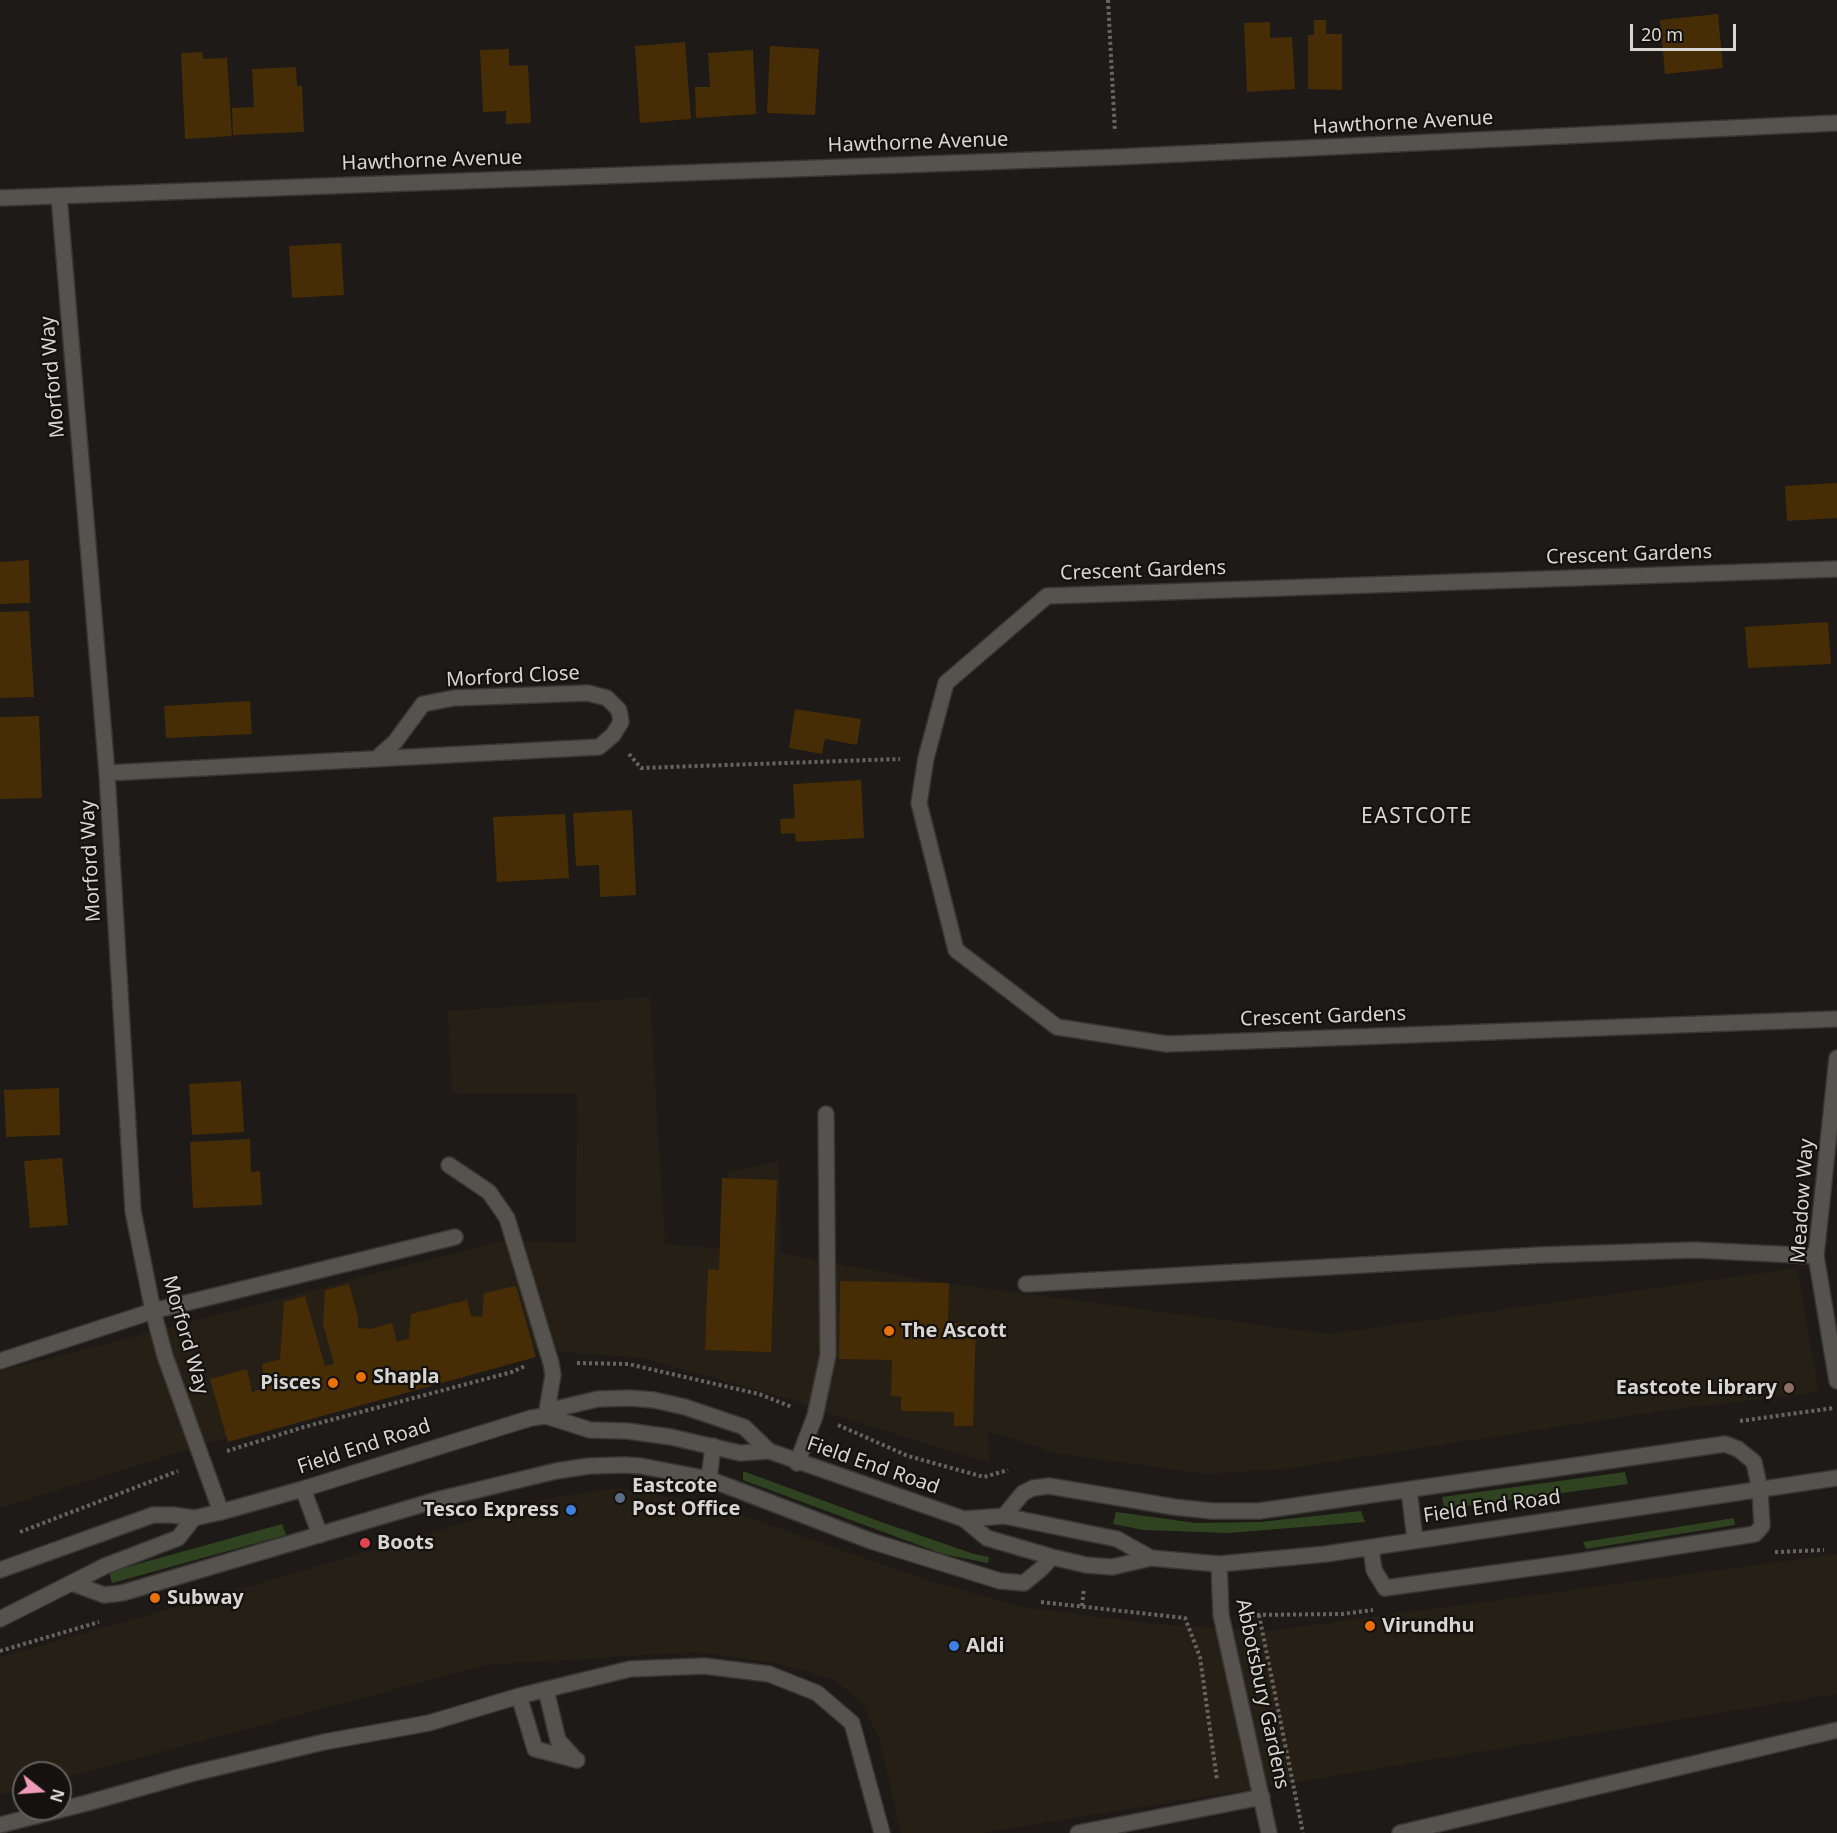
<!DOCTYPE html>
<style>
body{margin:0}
#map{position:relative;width:1837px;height:1833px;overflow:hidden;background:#1d1a17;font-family:"Noto Sans",sans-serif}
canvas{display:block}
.north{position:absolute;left:12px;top:1761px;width:60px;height:60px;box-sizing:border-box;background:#14110e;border:2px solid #62605d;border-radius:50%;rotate:107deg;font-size:16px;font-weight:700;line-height:24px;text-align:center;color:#d8d6d3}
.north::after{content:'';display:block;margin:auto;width:21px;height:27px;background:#ef9ab8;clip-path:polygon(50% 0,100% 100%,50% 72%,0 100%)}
.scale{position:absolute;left:1630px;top:24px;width:106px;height:27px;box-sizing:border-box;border:3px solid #d8d6d3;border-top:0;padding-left:8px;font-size:18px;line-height:21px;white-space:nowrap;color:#d8d6d3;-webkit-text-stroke:4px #14110e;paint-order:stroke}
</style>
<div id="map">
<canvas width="1837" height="1833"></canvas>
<div class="north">N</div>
<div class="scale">20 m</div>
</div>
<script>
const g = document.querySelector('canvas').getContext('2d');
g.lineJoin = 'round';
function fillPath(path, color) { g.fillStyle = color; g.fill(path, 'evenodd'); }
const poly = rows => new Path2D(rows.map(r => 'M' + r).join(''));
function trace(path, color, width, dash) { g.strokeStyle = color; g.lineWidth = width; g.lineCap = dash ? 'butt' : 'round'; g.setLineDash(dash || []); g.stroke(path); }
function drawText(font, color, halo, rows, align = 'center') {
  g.font = font + ' "Noto Sans",sans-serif'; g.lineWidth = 4.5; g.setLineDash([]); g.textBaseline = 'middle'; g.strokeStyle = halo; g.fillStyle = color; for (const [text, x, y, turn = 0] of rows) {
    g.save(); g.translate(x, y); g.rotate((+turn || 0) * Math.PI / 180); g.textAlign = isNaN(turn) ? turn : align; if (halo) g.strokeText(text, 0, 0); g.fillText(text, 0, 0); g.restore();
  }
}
fillPath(poly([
 [650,997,665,1244,731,1249,728,1172,779,1161,781,1253,930,1281,1329,1334,1797,1268,1819,1392,1661,1411,1284,1469,1207,1474,1059,1454,988,1431,989,1463,840,1417,795,1401,643,1358,521,1349,409,1381,0,1508,0,1371,505,1240,576,1243,577,1093,452,1094,448,1011],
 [615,1488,707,1503,930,1581,1023,1607,1157,1624,1269,1631,1837,1554,1837,1694,982,1833,901,1833,879,1738,861,1701,832,1679,775,1663,696,1652,486,1665,60,1779,60,1773,24,1773,24,1789,0,1795,0,1657,274,1579,545,1499]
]), '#251f16');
fillPath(poly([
 [743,1471,884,1523,974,1554,989,1557,988,1563,943,1554,878,1530,743,1480],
 [1625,1472,1628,1484,1444,1509,1442,1497],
 [1361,1511,1365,1522,1228,1533,1144,1530,1113,1524,1116,1512,1196,1523,1260,1522],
 [1734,1518,1735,1525,1586,1549,1583,1542],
 [282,1524,286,1535,112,1583,109,1572]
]), '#304320');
fillPath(poly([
 [1718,14,1723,68,1665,74,1660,20],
 [1314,20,1326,20,1326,34,1342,34,1342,90,1308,89,1308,35,1314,35],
 [1270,22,1270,38,1292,37,1295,89,1247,92,1244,23],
 [685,42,691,119,640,123,635,46],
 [770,46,819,49,815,115,767,113],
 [509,49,509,66,528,65,531,123,506,124,506,111,483,112,480,50],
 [753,50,756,114,696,118,695,87,710,87,708,53],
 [202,52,203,59,227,58,232,136,185,139,181,53],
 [296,67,297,86,302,86,304,132,233,135,232,108,254,107,252,69],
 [341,243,344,295,292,298,289,246],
 [1837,483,1837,518,1787,521,1785,486],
 [29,560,30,603,0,604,0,562],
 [29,611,34,697,0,698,0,612],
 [1828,622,1831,664,1748,668,1745,627],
 [250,701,252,734,166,738,164,706],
 [795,709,861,719,857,745,825,739,822,754,789,748],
 [39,716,42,798,0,799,0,717],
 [861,780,864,838,796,842,795,833,781,834,780,819,795,818,793,784],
 [632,810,636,895,600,897,599,865,576,866,573,813],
 [565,814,569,878,497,882,493,817],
 [241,1081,244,1132,192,1135,189,1084],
 [59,1088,60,1135,6,1137,4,1090],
 [250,1139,251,1172,260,1171,262,1205,193,1208,190,1142],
 [62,1158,68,1225,30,1228,24,1161],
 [722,1178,777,1180,771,1352,705,1350,708,1269,719,1270],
 [840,1281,949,1283,948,1323,976,1324,973,1426,954,1426,954,1412,901,1411,901,1397,891,1396,892,1360,839,1359],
 [349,1284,358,1318,358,1328,371,1329,392,1323,397,1342,409,1338,411,1314,467,1300,471,1316,482,1317,484,1293,516,1286,536,1357,228,1442,210,1379,247,1369,252,1392,265,1388,262,1364,280,1359,284,1302,305,1296,325,1366,334,1364,323,1324,325,1290]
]), '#472d06');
const minor = poly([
 [59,196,107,773,133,1211,153,1311,165,1356,221,1512],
 [0,198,1117,157,1837,123],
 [1837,569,1047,596,946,683,926,758,919,803,956,950,1057,1027,1167,1044,1837,1019],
 [107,773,599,747,613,735,621,722,619,710,607,698,588,693,454,698,423,704,395,742,377,758],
 [1837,1058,1816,1256,1837,1381],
 [449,1165,489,1192,507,1218,551,1363,553,1375,546,1416],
 [1026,1284,1540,1255,1695,1250,1816,1256],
 [0,1361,153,1311,455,1237],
 [546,1416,555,1409,598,1399,630,1398,654,1400,685,1407,744,1427,769,1451,964,1519,987,1538,1052,1557,1086,1565,1112,1567,1151,1558,1219,1564,1326,1554,1837,1478],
 [797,1463,815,1416,828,1355,826,1114],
 [709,1479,713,1446],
 [303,1489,320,1535],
 [1409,1490,1415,1540],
 [1004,1516,1023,1493,1033,1488,1049,1486,1174,1507,1212,1511,1259,1511,1725,1444,1738,1449,1754,1462,1760,1490,1762,1526,1755,1534,1576,1562,1385,1588,1374,1570,1371,1548],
 [964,1519,1004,1516,1117,1539,1151,1558],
 [1219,1564,1221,1615,1269,1833],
 [0,1570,153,1515,172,1515,194,1518,221,1512,303,1489,531,1418,546,1416,590,1430,627,1431,671,1437,740,1453,769,1451],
 [72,1583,104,1595,122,1593,440,1499,556,1471,589,1466,624,1465,641,1466,709,1479,871,1541,1000,1581,1024,1583,1042,1568,1052,1557],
 [0,1619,105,1566,178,1538,194,1518],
 [546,1690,558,1740,576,1760],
 [519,1696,535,1749,577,1760],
 [0,1825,87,1803,190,1774,324,1742,429,1723,519,1696,630,1669,704,1666,769,1674,817,1693,852,1723,882,1833],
 [1078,1833,1262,1797],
 [1400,1833,1837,1730]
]);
trace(minor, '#393735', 18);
trace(poly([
 [1108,0,1115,132],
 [629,754,641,768,900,759],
 [577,1363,628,1364,759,1394,792,1407],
 [1740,1421,1834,1408],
 [838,1425,908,1456,984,1477,1008,1470],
 [227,1451,304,1427,512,1372,525,1366],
 [20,1532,178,1471],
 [1775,1552,1824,1550],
 [1041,1602,1185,1618,1200,1657,1217,1780],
 [1082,1606,1084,1588],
 [1245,1615,1342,1614,1373,1610],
 [1259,1615,1303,1833],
 [0,1651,99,1622]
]), '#676461', 4, [3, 3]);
trace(minor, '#56534e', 15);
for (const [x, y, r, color] of [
 [889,1331,6,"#e8710a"],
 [361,1377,6,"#e8710a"],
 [333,1383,6,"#e8710a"],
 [1789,1388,6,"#8d6e63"],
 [620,1498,6,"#5c6f8a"],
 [571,1510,6,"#3f7fe0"],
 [365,1543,6,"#e0444e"],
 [155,1598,6,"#e8710a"],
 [1370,1626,6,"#e8710a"],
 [954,1646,6,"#3f7fe0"]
]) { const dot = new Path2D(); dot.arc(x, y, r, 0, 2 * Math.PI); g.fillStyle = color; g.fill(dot); trace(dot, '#14110e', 2); }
drawText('20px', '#d8d6d3', '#14110e', [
 ["Hawthorne Avenue",1403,123,-3],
 ["Hawthorne Avenue",918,143,-2],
 ["Hawthorne Avenue",432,161,-2],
 ["Morford Way",53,377,-95],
 ["Crescent Gardens",1629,555,-2],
 ["Crescent Gardens",1143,571,-2],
 ["Morford Close",513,677,-3],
 ["Morford Way",91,861,-93],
 ["Crescent Gardens",1323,1017,-2],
 ["Meadow Way",1803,1201,-86],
 ["Morford Way",185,1335,74],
 ["Field End Road",364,1447,-18],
 ["Field End Road",873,1466,19],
 ["Field End Road",1492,1507,-8],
 ["Abbotsbury Gardens",1262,1694,78]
]);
drawText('bold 20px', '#d8d6d3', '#14110e', [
 ["The Ascott",901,1331],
 ["Shapla",373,1377],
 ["Pisces",321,1383,"right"],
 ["Eastcote Library",1777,1388,"right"],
 ["Eastcote",632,1486],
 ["Post Office",632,1509],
 ["Tesco Express",559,1510,"right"],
 ["Boots",377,1543],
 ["Subway",167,1598],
 ["Virundhu",1382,1626],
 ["Aldi",966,1646]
], 'left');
g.letterSpacing = '1.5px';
drawText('21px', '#d8d6d3', '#14110e', [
 ["EASTCOTE",1417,817]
]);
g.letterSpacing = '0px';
</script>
